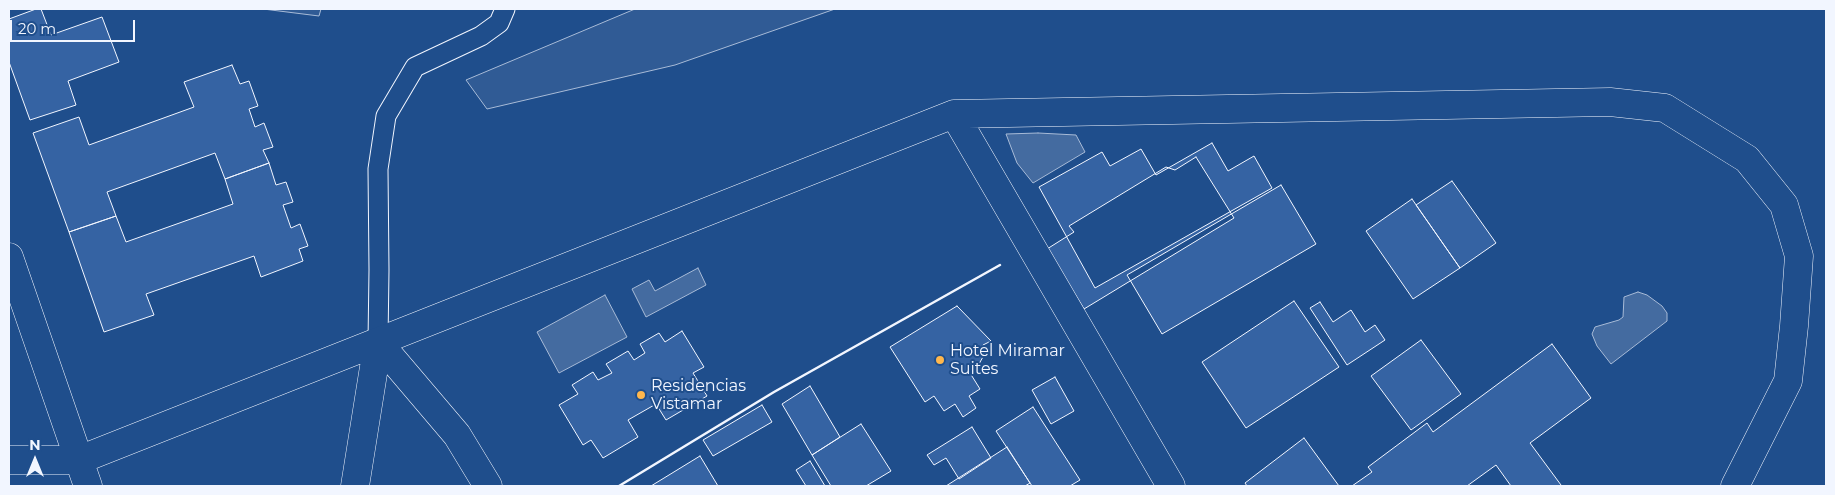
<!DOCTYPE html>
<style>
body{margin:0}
#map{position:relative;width:1835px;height:495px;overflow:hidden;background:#1f4e8c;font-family:Montserrat,sans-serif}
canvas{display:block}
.frame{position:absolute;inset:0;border:10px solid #f2f6ff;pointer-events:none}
.north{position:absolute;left:10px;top:435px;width:50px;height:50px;-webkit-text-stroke:4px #1f4e8c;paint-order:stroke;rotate:0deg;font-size:14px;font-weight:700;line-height:20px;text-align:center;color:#f2f6ff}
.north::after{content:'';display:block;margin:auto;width:18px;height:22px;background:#f2f6ff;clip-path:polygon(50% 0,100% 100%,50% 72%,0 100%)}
.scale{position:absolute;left:10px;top:20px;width:125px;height:22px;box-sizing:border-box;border:2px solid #f2f6ff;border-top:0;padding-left:6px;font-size:15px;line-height:18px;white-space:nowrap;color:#f2f6ff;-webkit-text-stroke:4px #1f4e8c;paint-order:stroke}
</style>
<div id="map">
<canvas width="1835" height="495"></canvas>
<div class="frame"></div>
<div class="north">N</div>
<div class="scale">20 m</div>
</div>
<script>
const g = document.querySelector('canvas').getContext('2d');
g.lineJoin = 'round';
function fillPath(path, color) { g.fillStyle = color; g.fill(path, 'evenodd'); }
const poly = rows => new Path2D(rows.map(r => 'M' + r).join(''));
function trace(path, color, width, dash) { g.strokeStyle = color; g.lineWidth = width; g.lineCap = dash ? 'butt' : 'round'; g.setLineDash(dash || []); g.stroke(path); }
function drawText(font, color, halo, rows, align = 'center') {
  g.font = font + ' Montserrat,sans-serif'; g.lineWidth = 4; g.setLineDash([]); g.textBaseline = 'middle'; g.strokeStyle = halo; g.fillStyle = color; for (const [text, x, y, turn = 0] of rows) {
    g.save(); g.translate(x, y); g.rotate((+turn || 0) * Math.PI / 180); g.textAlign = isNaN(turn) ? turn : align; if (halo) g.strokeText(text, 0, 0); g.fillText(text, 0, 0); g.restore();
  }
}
const built = poly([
 [263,9,321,9,319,16,263,9],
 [635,9,835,9,675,65,487,109,466,80,635,9]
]);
fillPath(built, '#305b95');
trace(built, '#a8bbd7', 1);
const water = poly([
 [1038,133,1076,135,1085,152,1033,183,1017,163,1006,134,1038,133],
 [698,268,706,285,646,317,632,289,649,280,655,291,698,268],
 [1638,292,1647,295,1662,306,1667,313,1667,321,1611,364,1597,346,1592,334,1595,327,1619,320,1623,317,1624,297,1638,292],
 [605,295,627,337,559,373,537,332,605,295]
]);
fillPath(water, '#446ba0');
trace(water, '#a8bbd7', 1);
const building = poly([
 [36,9,41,9,51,35,102,17,119,62,68,81,76,105,30,120,9,62,9,19,36,9],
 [232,65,240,84,249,81,258,106,249,109,255,127,264,123,273,147,263,150,269,163,225,179,215,153,107,192,116,216,69,232,33,133,79,117,89,145,194,107,184,82,232,65],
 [1212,143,1228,171,1254,156,1272,188,1095,288,1039,187,1102,152,1110,166,1141,149,1156,175,1212,143],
 [1196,157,1234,218,1084,309,1047,249,1074,232,1069,226,1166,167,1175,170,1196,157],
 [269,163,276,185,286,182,293,202,283,205,291,228,300,224,308,246,299,249,303,261,261,277,254,256,146,294,154,315,104,332,69,232,116,216,126,242,233,204,225,179,269,163],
 [1452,181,1496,243,1460,268,1416,205,1452,181],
 [1281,185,1316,244,1162,334,1127,275,1281,185],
 [1412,199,1460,268,1413,299,1366,231,1412,199],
 [1294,301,1339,367,1246,428,1202,362,1294,301],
 [1320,302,1333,322,1351,310,1365,332,1375,325,1385,340,1347,365,1310,308,1320,302],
 [957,306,991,341,983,345,984,355,979,364,970,373,980,389,969,396,976,408,963,417,955,404,944,411,934,396,925,402,890,347,957,306],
 [682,331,704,367,693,373,707,396,666,420,656,404,628,420,638,437,603,458,591,440,583,445,559,405,578,394,572,385,593,372,598,380,612,373,606,364,628,351,634,360,645,353,640,344,659,333,665,342,682,331],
 [1421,340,1461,394,1411,430,1371,376,1421,340],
 [1552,344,1591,398,1530,443,1561,485,1560,486,1511,486,1496,465,1467,486,1352,486,1372,472,1368,467,1427,423,1433,432,1552,344],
 [1055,377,1074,411,1051,424,1032,390,1055,377],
 [810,386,840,437,812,455,782,404,810,386],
 [762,405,772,422,713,456,703,440,762,405],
 [1033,407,1080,480,1070,486,1032,486,996,431,1033,407],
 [861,424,891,471,866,486,831,486,812,455,861,424],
 [972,427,991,458,959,479,946,458,934,465,927,455,972,427],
 [1304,438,1339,486,1247,486,1245,483,1304,438],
 [1007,447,1030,483,1025,486,946,486,1007,447],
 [700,456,718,486,651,486,700,456],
 [810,461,825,486,806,486,796,470,810,461]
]);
fillPath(building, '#3563a3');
trace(building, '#f2f6ff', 1);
const service = poly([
 [378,342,379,270,378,169,386,116,415,67,481,36,499,23,505,9]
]);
const minor = poly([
 [954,114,1171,486],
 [9,257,88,486],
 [9,460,79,460,954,114,1610,102,1665,108,1747,159,1784,205,1799,256,1794,326,1788,381,1735,486],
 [355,486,378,342,457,435,488,486]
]);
trace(service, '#f2f6ff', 21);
trace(minor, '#f2f6ff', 29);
trace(service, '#1f4e8c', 19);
trace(minor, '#1f4e8c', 28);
trace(poly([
 [619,486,774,392,1000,265]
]), '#f2f6ff', 2.5);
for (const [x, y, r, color] of [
 [940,360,5,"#ffb74d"],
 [641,395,5,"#ffb74d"]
]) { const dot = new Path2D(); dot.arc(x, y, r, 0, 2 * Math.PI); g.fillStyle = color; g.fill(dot); trace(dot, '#1f4e8c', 2); }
drawText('16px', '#f2f6ff', '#1f4e8c', [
 ["Hotel Miramar",950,351],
 ["Suites",950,369],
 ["Residencias",651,386],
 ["Vistamar",651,404]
], 'left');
</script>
